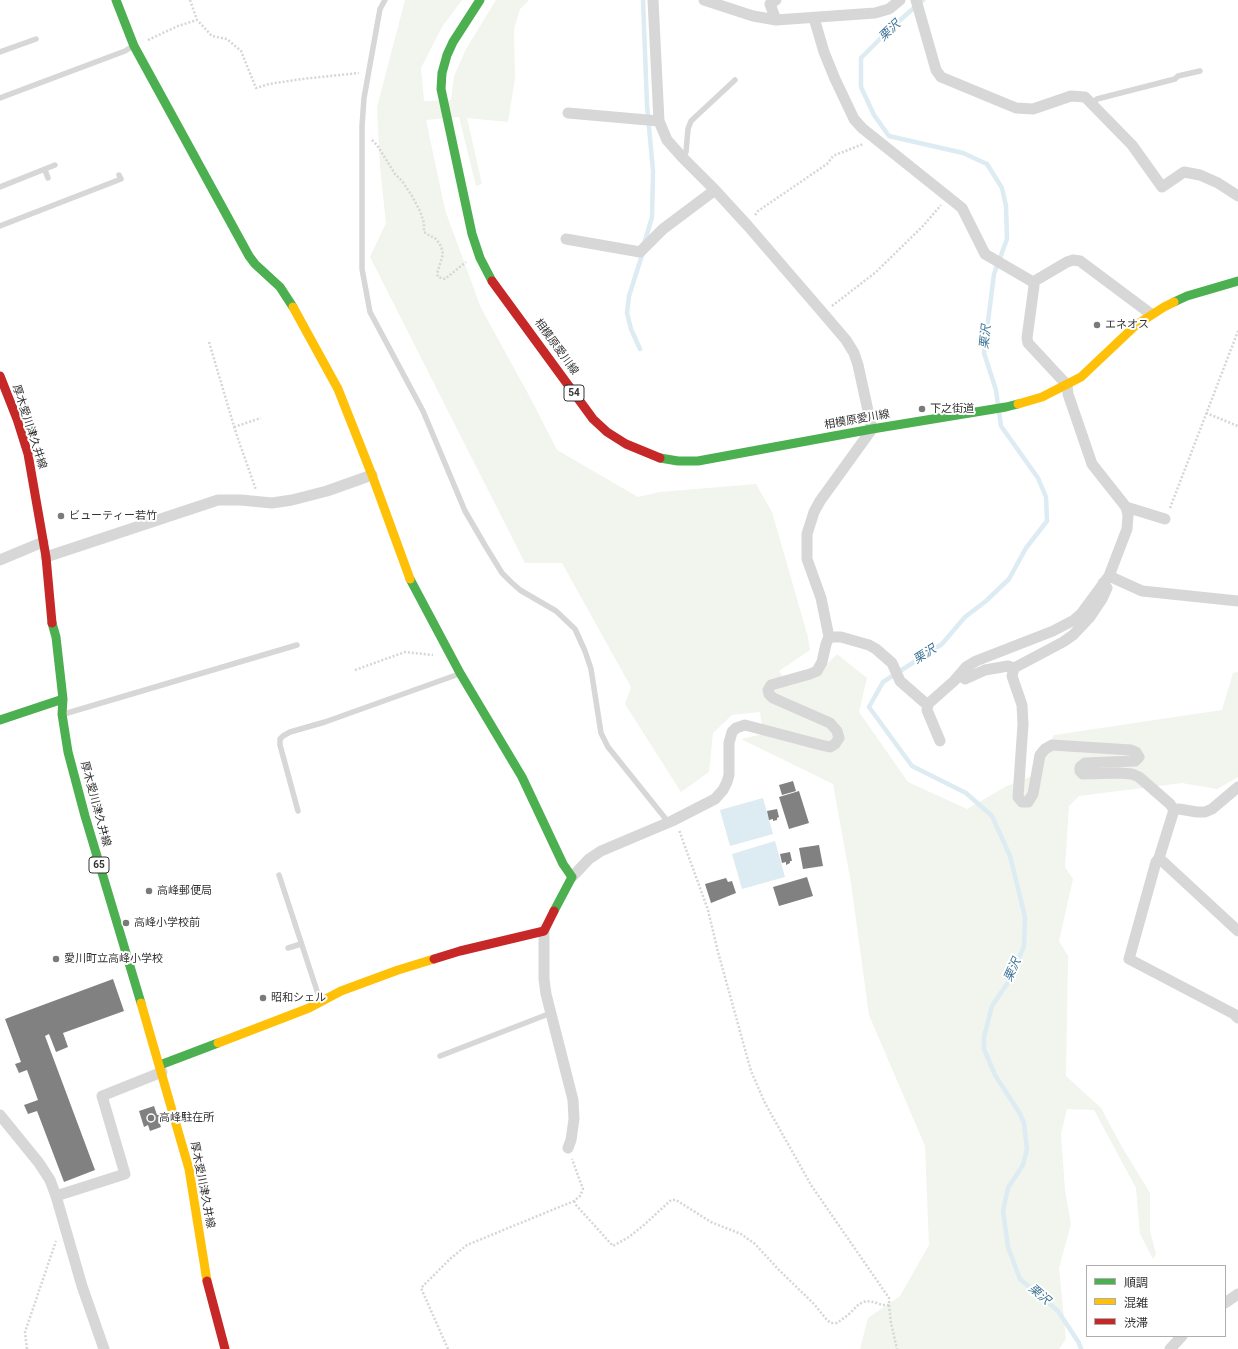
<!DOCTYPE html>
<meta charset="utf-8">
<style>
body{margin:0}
#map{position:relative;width:1238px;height:1349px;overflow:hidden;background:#fff;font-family:Roboto,"Noto Sans JP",sans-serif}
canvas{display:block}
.legend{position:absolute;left:1086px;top:1265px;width:140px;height:72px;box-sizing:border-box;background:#fff;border:1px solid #adadad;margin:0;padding:5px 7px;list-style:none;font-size:12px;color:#333}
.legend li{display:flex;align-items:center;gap:8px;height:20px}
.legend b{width:20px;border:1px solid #adadad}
</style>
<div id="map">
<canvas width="1238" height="1349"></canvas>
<ul class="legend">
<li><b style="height:5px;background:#4caf50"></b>順調</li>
<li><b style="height:5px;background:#ffc107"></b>混雑</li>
<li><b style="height:5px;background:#c62828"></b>渋滞</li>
</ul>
</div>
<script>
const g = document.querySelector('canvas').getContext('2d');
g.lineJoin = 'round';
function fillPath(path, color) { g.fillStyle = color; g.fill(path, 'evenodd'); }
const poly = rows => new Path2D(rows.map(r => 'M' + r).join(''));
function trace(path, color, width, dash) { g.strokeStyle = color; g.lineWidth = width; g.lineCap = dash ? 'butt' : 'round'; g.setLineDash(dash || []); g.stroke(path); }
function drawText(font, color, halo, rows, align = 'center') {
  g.font = font + ' Roboto,"Noto Sans JP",sans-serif'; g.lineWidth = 4; g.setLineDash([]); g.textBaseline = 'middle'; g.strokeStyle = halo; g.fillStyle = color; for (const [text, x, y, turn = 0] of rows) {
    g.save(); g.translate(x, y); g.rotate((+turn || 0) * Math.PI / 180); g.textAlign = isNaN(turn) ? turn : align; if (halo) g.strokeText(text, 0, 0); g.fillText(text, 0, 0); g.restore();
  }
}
fillPath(poly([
 [405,0,462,0,442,27,421,68,424,101,451,100,454,76,466,49,496,0,529,0,520,9,514,29,515,78,508,122,467,118,482,184,476,186,459,117,426,120,445,210,481,308,532,401,557,450,638,497,660,492,756,484,772,512,808,637,810,650,779,671,789,686,822,669,837,654,867,678,859,712,908,782,967,809,1007,786,1032,776,1054,735,1222,710,1233,673,1238,672,1238,777,1217,789,1182,783,1079,796,1069,806,1065,867,1073,879,1059,941,1068,956,1066,1076,1101,1108,1122,1147,1150,1193,1150,1231,1156,1254,1153,1259,1140,1234,1136,1188,1094,1110,1067,1109,1061,1134,1065,1190,1071,1224,1059,1268,1066,1339,1059,1349,860,1349,868,1318,900,1296,929,1245,925,1146,869,1015,851,883,833,784,741,739,763,734,760,712,732,715,713,733,709,772,681,792,625,704,631,687,562,563,525,563,370,257,386,223,380,167,377,107]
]), '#f1f5ed');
fillPath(poly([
 [763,798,773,834,730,846,720,810],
 [775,841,785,877,742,889,732,854]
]), '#ddebf3');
trace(poly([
 [643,0,647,105,653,171,652,217,644,244],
 [923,0,891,28,861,58,861,87,874,115,889,136,963,153,987,164,1002,188,1006,206,1007,239,994,274,984,353,996,390,998,405],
 [640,349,631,329,627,313,629,296,643,252],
 [999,412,1001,426,1038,478,1046,497,1047,521,1026,548,1009,579,986,601,965,617,942,644,883,682,869,707,912,766,966,793,992,816,1010,856,1025,917,1024,946,1011,978,992,1006,984,1037,984,1049,995,1075,1019,1112,1024,1123,1027,1149,1023,1165,1008,1188,1003,1211,1008,1247,1020,1279,1058,1311,1079,1343,1081,1349]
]), '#ddebf3', 4.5);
fillPath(poly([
 [793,781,796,791,782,795,779,785],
 [799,791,809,823,789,829,779,797],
 [777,809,779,817,777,818,777,820,773,821,773,819,769,820,767,811],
 [819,845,823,866,803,869,799,848],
 [790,852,792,861,790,861,790,863,786,865,786,862,782,863,780,854],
 [807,877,813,896,779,906,773,887],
 [726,878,728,882,732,881,736,893,711,903,705,884],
 [113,979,124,1011,63,1033,68,1047,56,1052,49,1034,45,1036,95,1170,64,1182,37,1111,28,1114,24,1105,38,1100,27,1070,19,1073,15,1064,21,1062,5,1019],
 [154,1106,157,1115,160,1114,162,1120,159,1121,161,1127,150,1131,148,1125,144,1127,139,1111]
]), '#818181');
trace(poly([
 [190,0,197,20],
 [148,40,178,26,197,20,212,36,227,39,241,51,256,88,269,84,302,79,359,73],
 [372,140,377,145,395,174,402,181,412,196,420,211,424,223,424,232,427,234,436,239,441,246,443,254,437,274,438,277,445,279,466,262],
 [755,215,758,211,827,164,833,156,863,144],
 [832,306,876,272,923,226,941,205],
 [209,342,236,433,256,490],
 [1206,413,1238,426],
 [234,427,261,418],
 [1170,508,1238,331],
 [355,670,405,652,433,655],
 [574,1201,576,1205,613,1246,629,1237,644,1225,671,1200,676,1200,711,1222,741,1234,755,1244,779,1270,814,1304,827,1320,831,1323,837,1323,848,1315,859,1304,866,1301,874,1302,882,1305,889,1305,889,1298,811,1185,765,1103,751,1071,718,952,708,910,679,830],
 [889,1305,891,1323,897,1349],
 [27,1349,25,1332,56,1241],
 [448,1349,421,1288,451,1258,467,1245,574,1201,580,1196,583,1189,572,1159]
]), '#d6d6d6', 2.5, [2, 2]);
trace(poly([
 [385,0,380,9,364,98,362,126,362,269,370,312,423,411,465,511,486,547,502,573,511,582,520,590,556,611,575,629,585,651,591,669,601,733,608,747,669,823],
 [0,52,36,39],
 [0,98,125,51,133,46],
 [1092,104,1097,99,1175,79,1178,76,1200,71],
 [682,157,686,152,688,129,691,121,735,80],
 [45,170,48,178],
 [0,187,55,165],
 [0,226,121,179,119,175],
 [64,714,297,645],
 [298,811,280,745,280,739,283,736,290,732,325,722,459,674],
 [279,875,320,1000],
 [288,948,301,944],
 [440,1056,551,1013]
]), '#d7d7d7', 5.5);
trace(poly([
 [653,0,659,121,667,140,682,157,715,190,748,226,823,313,846,340,854,353,858,365,872,429,820,501,814,512,807,534,807,559,821,598,829,637,841,637,869,645,876,649,892,663,900,681,924,702,928,704],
 [704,0,753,16,776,20,875,13,889,9,900,0],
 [776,0,770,4,776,20],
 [916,0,936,70,941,77,1016,108,1033,109,1071,96,1085,97,1132,145,1162,187,1184,172,1200,175,1218,183,1238,196],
 [814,18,824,52,835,79,854,119,862,128,962,208,985,254,1033,282],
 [568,113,659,121],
 [566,239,640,252,663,229,715,190],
 [1126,507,1165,519],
 [46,557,218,500,241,500,272,503,292,500,327,491,372,475],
 [0,560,43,542],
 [1109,576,1142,591,1238,601],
 [1103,583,1107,588,1102,599,1090,617,1073,635,1063,642,1014,668,1012,676,1022,705,1023,724,1018,797,1022,802,1028,802,1033,794,1040,755,1045,749,1052,745,1131,750,1136,752,1139,757,1135,761,1085,763,1080,767,1080,771,1083,774,1120,773,1132,774,1139,777,1170,804,1174,810,1159,858,1156,862,1129,959,1234,1014,1238,1018],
 [959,675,965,679,985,670,1008,666,1014,668],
 [940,741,927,710,928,704,954,681,966,667,976,661,1053,631,1074,620,1081,614,1109,576,1127,529,1128,515,1126,507,1092,464,1068,394,1067,385,1028,343,1027,338,1034,286,1033,282,1067,262,1073,260,1080,261,1151,314],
 [1174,810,1179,809,1197,812,1205,812,1212,809,1238,787],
 [1159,858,1238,931],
 [572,877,589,859,601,851,672,821,715,799,723,790,727,782,729,775,729,743,732,732,736,728,745,725,821,745,830,747,835,744,839,738,837,731,830,723,773,698,769,694,768,690,771,685,810,674,817,671,822,662,826,644,829,637],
 [544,931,544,979,546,994,573,1100,574,1119,571,1140,568,1148],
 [0,1115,39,1163,50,1180,56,1196,82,1286,104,1349],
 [56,1196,125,1174,102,1096,162,1072],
 [1225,1303,1238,1294],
 [1170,1349,1182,1336]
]), '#d7d7d7', 11);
trace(poly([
 [116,0,134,46,249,256,255,264,280,287,293,307],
 [480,0,453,42,447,55,442,73,441,89,472,234,480,258,492,281],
 [1174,302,1187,296,1238,281],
 [660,458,678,461,698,461,872,429,1006,407,1018,404],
 [410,579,460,673,522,777,563,864,572,877,554,911],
 [52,623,56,637,63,699,62,714,68,752,85,816,141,1003],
 [0,720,63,699],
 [160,1065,218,1043]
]), '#4caf50', 9);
trace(poly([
 [293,307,338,389,372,475,410,579],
 [1018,404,1042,397,1081,377,1136,325,1164,307,1174,302],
 [141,1003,189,1169,207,1281],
 [218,1043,309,1008,341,991,398,970,434,959]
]), '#ffc107', 9);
trace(poly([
 [492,281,593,419,607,432,626,444,660,458],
 [0,376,17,419,28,454,46,557,52,623],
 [434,959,460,951,544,931,554,911],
 [207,1281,225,1349]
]), '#c62828', 9);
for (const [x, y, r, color] of [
 [1097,325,4,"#7a7a7a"],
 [922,409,4,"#7a7a7a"],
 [61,516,4,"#7a7a7a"],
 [149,891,4,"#7a7a7a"],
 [126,923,4,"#7a7a7a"],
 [56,959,4,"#7a7a7a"],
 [263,998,4,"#7a7a7a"],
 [151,1118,4,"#7a7a7a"]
]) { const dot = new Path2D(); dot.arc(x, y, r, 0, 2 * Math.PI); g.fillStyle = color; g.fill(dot); trace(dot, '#fff', 1.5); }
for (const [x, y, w] of [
 [574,393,20],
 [99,865,20]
]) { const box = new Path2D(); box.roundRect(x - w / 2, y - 8, w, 16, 3); g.fillStyle = '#fff'; g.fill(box); trace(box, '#333', 1); }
drawText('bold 10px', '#333', null, [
 ["54",574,393],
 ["65",99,865]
]);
drawText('11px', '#333', '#fff', [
 ["エネオス",1105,325],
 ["下之街道",930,409],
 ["ビューティー若竹",69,516],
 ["高峰郵便局",157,891],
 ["高峰小学校前",134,923],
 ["愛川町立高峰小学校",64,959],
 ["昭和シェル",271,998],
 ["高峰駐在所",159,1118]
], 'left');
drawText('11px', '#333', '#fff', [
 ["相模原愛川線",556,347,54],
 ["相模原愛川線",857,420,-10],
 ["厚木愛川津久井線",29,427,72],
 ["厚木愛川津久井線",95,804,75],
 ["厚木愛川津久井線",202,1185,79]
]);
drawText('italic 12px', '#3f7597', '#fff', [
 ["栗沢",890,31,-43],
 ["栗沢",986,337,-84],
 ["栗沢",925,655,-33],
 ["栗沢",1013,970,-65],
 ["栗沢",1039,1295,40]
]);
</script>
